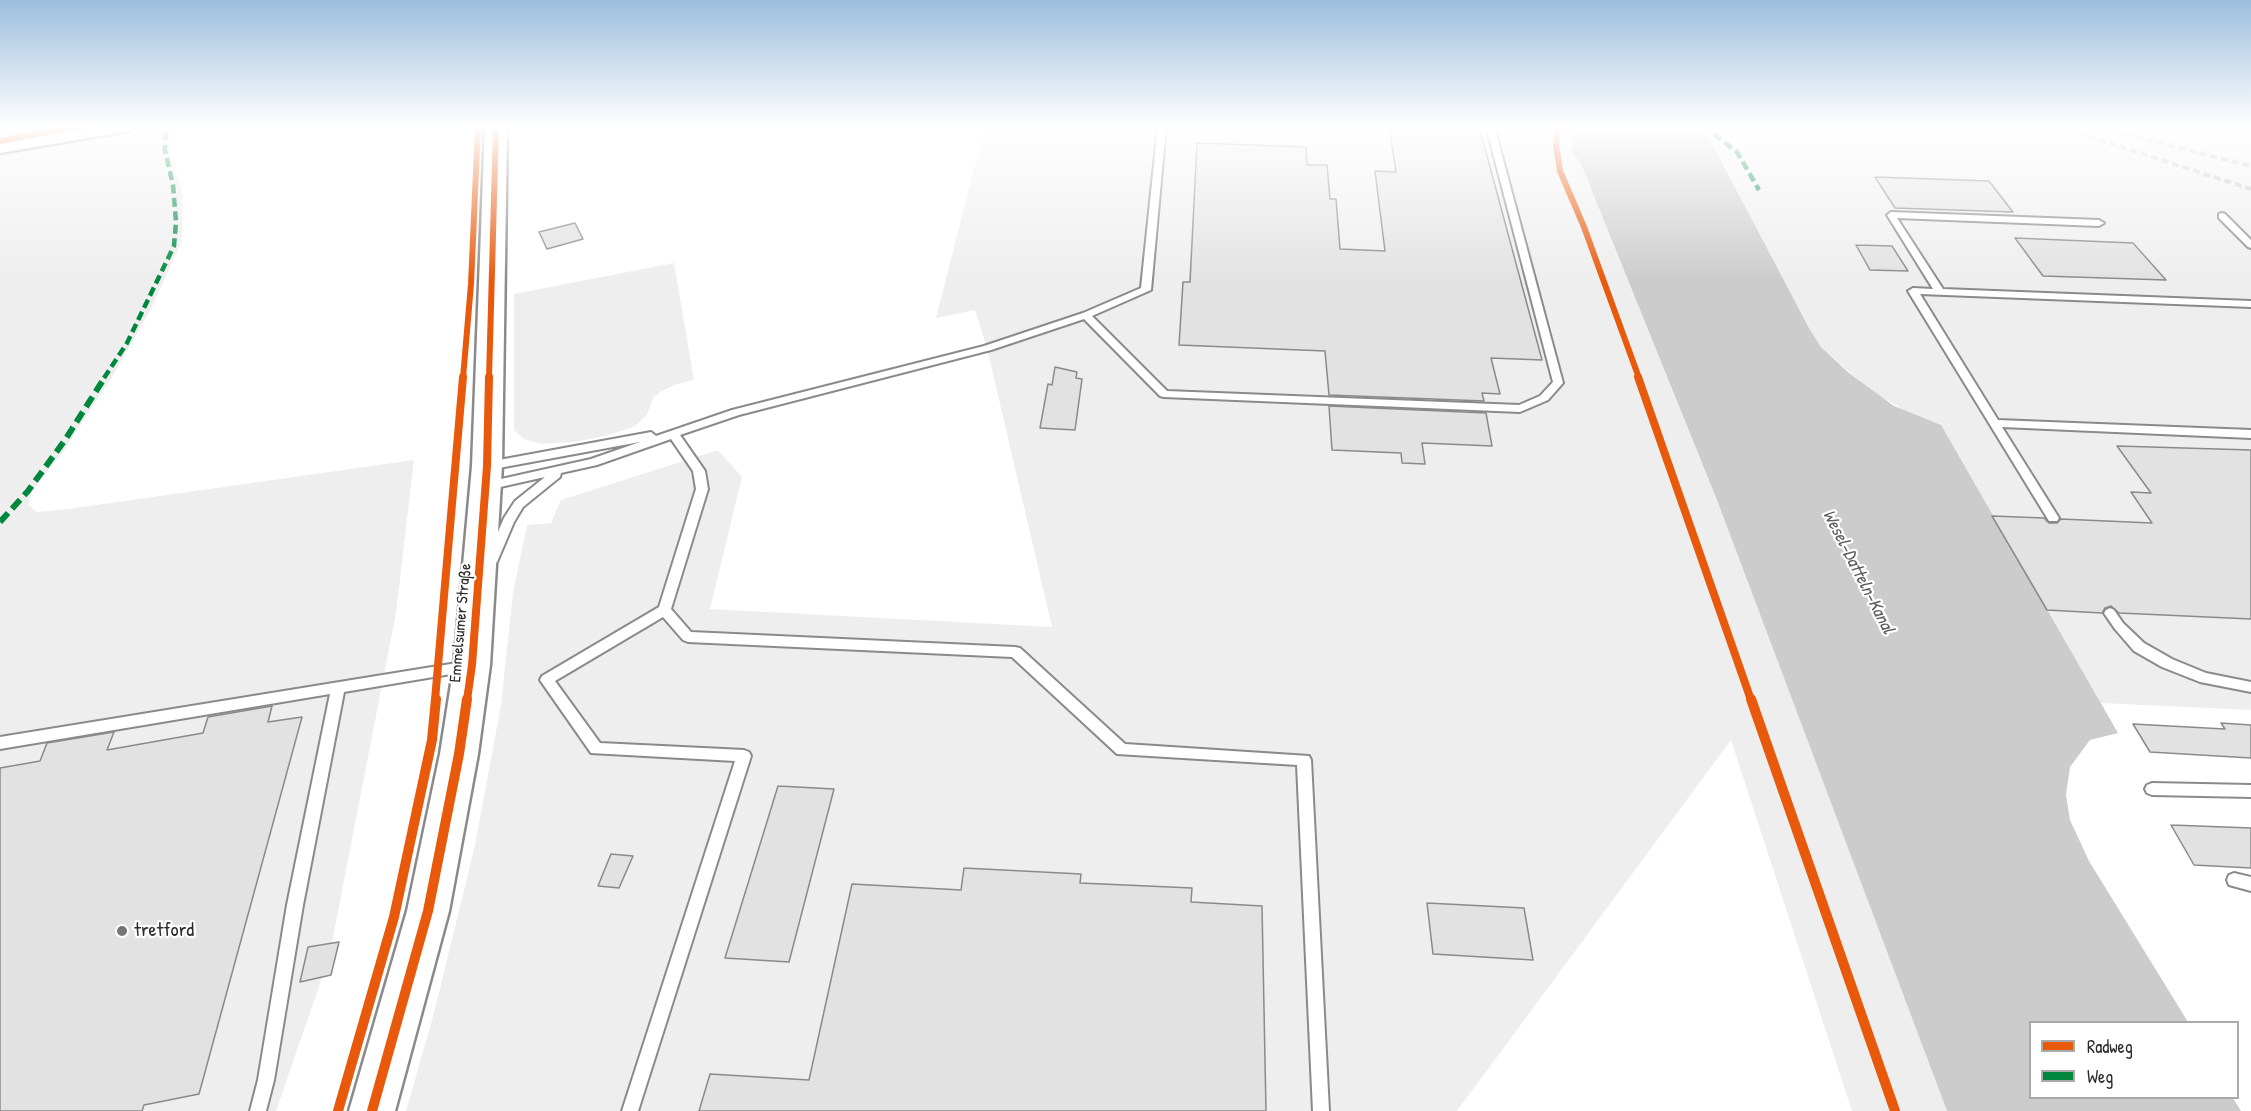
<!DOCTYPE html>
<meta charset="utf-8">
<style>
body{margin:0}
#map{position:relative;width:2251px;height:1111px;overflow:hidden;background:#fff;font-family:"Patrick Hand",sans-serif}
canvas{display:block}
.legend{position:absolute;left:2029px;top:1021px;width:210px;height:78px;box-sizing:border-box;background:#fff;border:2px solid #aaa;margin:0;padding:8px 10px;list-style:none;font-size:18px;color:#2b2b2b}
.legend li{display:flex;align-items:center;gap:12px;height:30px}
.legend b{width:30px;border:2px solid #aaa}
</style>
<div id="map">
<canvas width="2251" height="1111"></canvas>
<ul class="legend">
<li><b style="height:8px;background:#e8590c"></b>Radweg</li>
<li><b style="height:8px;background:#00873e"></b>Weg</li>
</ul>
</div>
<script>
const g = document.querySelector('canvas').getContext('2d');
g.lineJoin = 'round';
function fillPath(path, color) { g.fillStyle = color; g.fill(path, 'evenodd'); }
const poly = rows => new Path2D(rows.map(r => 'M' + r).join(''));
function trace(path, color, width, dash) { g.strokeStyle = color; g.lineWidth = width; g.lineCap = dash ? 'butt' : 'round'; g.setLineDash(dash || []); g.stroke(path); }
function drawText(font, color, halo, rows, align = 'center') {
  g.font = font + ' "Patrick Hand",sans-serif'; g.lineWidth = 4.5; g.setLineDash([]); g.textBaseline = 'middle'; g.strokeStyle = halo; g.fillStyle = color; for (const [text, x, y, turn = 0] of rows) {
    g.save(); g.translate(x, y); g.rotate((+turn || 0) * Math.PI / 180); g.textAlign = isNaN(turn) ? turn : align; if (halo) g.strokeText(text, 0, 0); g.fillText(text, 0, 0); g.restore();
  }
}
fillPath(poly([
 [0,126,55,126,0,140],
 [162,126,177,126,171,130,170,148,183,196,182,241,150,311,112,377,63,452,33,489,28,505,37,512,68,509,414,460,396,613,332,942,339,941,331,975,322,978,276,1111,0,1111,0,153,92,135],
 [985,126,1573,126,1572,152,1581,164,1717,500,1947,1111,1852,1111,1731,740,1457,1111,406,1111,434,1013,475,845,501,705,513,593,527,525,551,523,561,500,718,450,742,477,710,609,1052,627,987,348,975,310,936,318],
 [1698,126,2251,126,2251,710,2101,703,1992,516,1912,415,1870,390,1821,347,1809,328,1709,138],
 [674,263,694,380,677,384,660,392,653,398,647,415,635,426,609,435,575,442,542,444,524,439,514,430,514,294]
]), '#eee');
fillPath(poly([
 [1573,126,1698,126,1709,138,1809,328,1821,347,1849,373,1894,406,1941,425,2118,733,2090,740,2070,767,2066,795,2070,820,2089,861,2188,1022,2030,1022,2030,1098,2233,1098,2241,1111,1947,1111,1717,500,1581,164,1572,152]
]), '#ccc');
const building = poly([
 [1389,126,1479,126,1542,360,1491,358,1500,394,1482,393,1484,401,1329,395,1325,351,1179,345,1183,282,1190,282,1197,143,1306,147,1307,165,1327,165,1330,199,1336,199,1340,249,1385,251,1375,171,1396,172,1389,126],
 [1875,177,1989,181,2013,212,1895,208,1875,177],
 [575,223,583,239,547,249,539,232,575,223],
 [2015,238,2133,243,2166,280,2043,276,2015,238],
 [1856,245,1892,246,1908,271,1870,270,1856,245],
 [1055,367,1077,372,1076,378,1082,379,1075,430,1040,428,1048,384,1052,385,1055,367],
 [1329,406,1486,413,1492,446,1422,443,1425,464,1402,463,1401,453,1332,450,1329,406],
 [2117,446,2251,450,2251,619,2119,613,2111,606,2105,608,2102,613,2047,610,1992,516,2044,518,2049,523,2057,523,2061,519,2152,523,2131,492,2151,493,2117,446],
 [272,706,268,722,302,717,199,1094,144,1105,142,1111,0,1111,0,768,40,761,47,743,114,732,107,750,203,733,208,717,272,706],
 [2221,723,2251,725,2251,758,2150,752,2133,724,2225,729,2221,723],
 [778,786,834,789,789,962,725,958,778,786],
 [2171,825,2251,828,2251,868,2194,865,2171,825],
 [611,854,633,856,619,888,598,886,611,854],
 [964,868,1081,874,1080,883,1192,888,1191,902,1262,906,1266,1111,699,1111,710,1074,809,1080,852,884,961,890,964,868],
 [1427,903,1524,908,1533,960,1433,954,1427,903],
 [339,942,331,975,300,982,308,947,339,942]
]);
fillPath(building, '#e2e2e2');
trace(building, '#8a8a8a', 1.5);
const lane = poly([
 [1158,126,1166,126,1151,290,1092,316,1167,391,1519,405,1540,396,1553,382,1486,126,1494,126,1563,383,1548,400,1520,412,1164,397,1160,396,1084,319,991,350,739,415,680,435,705,471,708,489,671,609,691,632,1015,647,1020,648,1125,744,1309,756,1311,760,1329,1111,1313,1111,1297,765,1117,754,1012,657,688,642,683,640,663,617,555,681,600,743,744,750,749,752,751,756,638,1111,622,1111,735,761,591,753,540,680,542,676,659,607,696,489,693,471,671,439,597,465,561,473,560,477,523,507,514,522,497,562,491,566,485,562,504,518,515,501,545,477,487,490,481,486,483,483,591,459,640,442,488,470,482,466,488,462,651,432,656,436,732,410,984,346,1083,313,1141,288,1158,126],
 [1891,212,2099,220,2104,223,2099,226,1897,218,1943,289,2251,301,2251,307,1920,294,1998,420,2251,430,2251,438,2002,427,2059,518,2057,521,2049,521,1908,291,1913,288,1933,289,1887,215,1891,212],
 [2222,213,2225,214,2251,240,2251,248,2248,247,2219,218,2219,214,2222,213],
 [2110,608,2114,610,2123,623,2144,643,2172,659,2206,673,2251,682,2251,692,2200,682,2162,667,2134,651,2115,629,2106,616,2104,613,2106,610,2110,608],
 [469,661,474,662,475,666,474,670,469,671,344,692,303,905,274,1080,266,1111,250,1111,258,1080,287,905,330,694,0,749,0,737,469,661],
 [2152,783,2251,785,2251,797,2152,795,2147,793,2145,789,2147,785,2152,783],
 [2234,873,2251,877,2251,891,2229,885,2227,880,2229,875,2234,873]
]);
const street = poly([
 [104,126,136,126,128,131,0,153,0,143,104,126]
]);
const secondary = poly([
 [485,126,507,126,502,466,490,665,478,754,449,911,395,1111,349,1111,407,911,440,754,454,665,472,466,485,126]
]);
trace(lane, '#8a8a8a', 4);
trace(street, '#8a8a8a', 5);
trace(secondary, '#8a8a8a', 5);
fillPath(lane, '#fff');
fillPath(street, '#fff');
fillPath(secondary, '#fff');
trace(poly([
 [2057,126,2251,189],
 [2093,126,2251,166]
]), '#c2c2c2', 4, [7, 4]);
trace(poly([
 [1703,126,1737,152,1759,190],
 [104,378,127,343,174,246,176,222,173,185,165,150,166,126]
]), '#00873e', 4.5, [9, 4.5]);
trace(poly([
 [0,522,28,491,65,440,105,377]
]), '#00873e', 6, [12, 6]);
trace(poly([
 [1558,126,1556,145,1560,171,1584,227,1639,378],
 [0,141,80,126],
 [463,378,471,284,478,126],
 [489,378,496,126]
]), '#e8590c', 6);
trace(poly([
 [1638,377,1751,700],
 [435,700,463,377],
 [467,700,472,665,487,466,489,377]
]), '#e8590c', 8);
trace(poly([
 [1751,699,1895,1111],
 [338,1111,394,917,432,740,436,699],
 [372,1111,428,911,459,754,467,699]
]), '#e8590c', 10);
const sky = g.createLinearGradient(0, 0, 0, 281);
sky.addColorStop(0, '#9dbedd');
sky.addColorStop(0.45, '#fff');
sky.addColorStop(1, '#ffffff00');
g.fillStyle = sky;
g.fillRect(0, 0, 2251, 281);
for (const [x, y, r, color] of [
 [122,931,6,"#757575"]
]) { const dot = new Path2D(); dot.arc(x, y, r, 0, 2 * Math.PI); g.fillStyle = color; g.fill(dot); trace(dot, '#fff', 2); }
drawText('16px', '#2b2b2b', '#fff', [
 ["Emmelsumer Straße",461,623,-85]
]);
drawText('italic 18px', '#5c5c5c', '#fff', [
 ["Wesel-Datteln-Kanal",1858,572,63]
]);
drawText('20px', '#2b2b2b', '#fff', [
 ["tretford",134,931]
], 'left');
</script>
